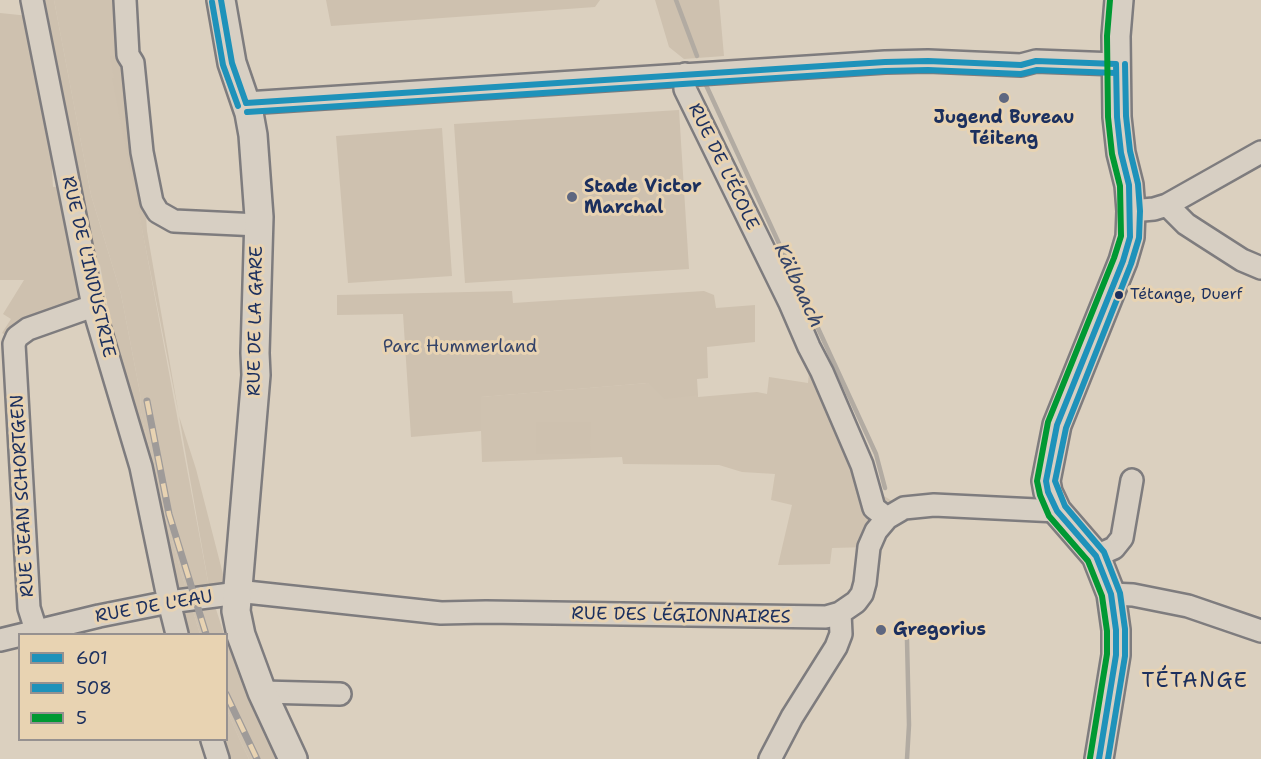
<!DOCTYPE html>
<meta charset="utf-8">
<style>
body{margin:0}
#map{position:relative;width:1261px;height:759px;overflow:hidden;background:#dbd0bf;font-family:"Shantell Sans",sans-serif}
canvas{display:block}
.legend{position:absolute;left:18px;top:633px;width:210px;height:108px;box-sizing:border-box;background:#e8d3b2;border:2px solid #969190;margin:0;padding:8px 10px;list-style:none;font-size:18px;color:#1b2f5e}
.legend li{display:flex;align-items:center;gap:12px;height:30px}
.legend b{width:30px;border:2px solid #969190}
</style>
<div id="map">
<canvas width="1261" height="759"></canvas>
<ul class="legend">
<li><b style="height:8px;background:#1e92ba"></b>601</li>
<li><b style="height:8px;background:#1e92ba"></b>508</li>
<li><b style="height:8px;background:#093"></b>5</li>
</ul>
</div>
<script>
const g = document.querySelector('canvas').getContext('2d');
g.lineJoin = 'round';
function fillPath(path, color) { g.fillStyle = color; g.fill(path, 'evenodd'); }
const poly = rows => new Path2D(rows.map(r => 'M' + r).join(''));
function trace(path, color, width, dash) { g.strokeStyle = color; g.lineWidth = width; g.lineCap = dash ? 'butt' : 'round'; g.setLineDash(dash || []); g.stroke(path); }
function drawText(font, color, halo, rows, align = 'center') {
  g.font = font + ' "Shantell Sans",sans-serif'; g.lineWidth = 6; g.setLineDash([]); g.textBaseline = 'middle'; g.strokeStyle = halo; g.fillStyle = color; for (const [text, x, y, turn = 0] of rows) {
    g.save(); g.translate(x, y); g.rotate((+turn || 0) * Math.PI / 180); g.textAlign = isNaN(turn) ? turn : align; if (halo) g.strokeText(text, 0, 0); g.fillText(text, 0, 0); g.restore();
  }
}
fillPath(poly([
 [54,0,125,0,128,55,114,78,209,587,186,589,165,516,141,413,140,393,121,294,91,195],
 [809,372,828,373,877,492,904,508,869,547,832,548,830,564,778,565,792,505,771,500,775,474,742,472,719,465,623,464,622,457,482,462,480,397,648,383,698,395,698,397,757,392,767,394,769,377,808,383],
 [215,606,224,634,200,634,192,608],
 [226,641,253,708,281,759,249,759,239,738,227,710]
]), '#cfc2b0');
fillPath(poly([
 [45,0,54,0,91,195,121,294,140,393,141,413,165,516,186,589,182,590,192,608,200,634,185,634,179,616,185,609,180,590,169,587,115,348,100,265,89,255,43,21,49,19],
 [326,0,600,0,595,7,331,26],
 [655,0,719,0,724,56,684,59,669,47],
 [0,13,29,16,57,149,52,169,53,187,62,186,86,308,11,338,2,333,11,319,3,314,24,280,0,280],
 [128,55,142,152,147,231,179,416,196,469,225,582,209,587,179,416,112,78,114,78,110,56],
 [679,110,689,269,465,283,454,124],
 [442,128,452,276,348,283,336,136],
 [512,291,513,303,704,291,714,295,716,308,755,305,755,342,707,347,708,378,697,379,698,395,664,399,648,383,481,397,481,431,411,437,403,314,337,315,337,295],
 [536,422,591,422,590,454,536,454],
 [227,710,239,738,249,759,227,759,223,740,226,740]
]), '#cec1af');
trace(poly([
 [676,0,697,56],
 [706,85,876,454,885,488],
 [907,759,909,725,907,640]
]), '#b2aba2', 4.5);
const minor = poly([
 [32,0,93,306,141,467,169,602,177,634],
 [125,0,128,55,133,63,142,152,152,202,158,212,174,221,259,225],
 [685,74,685,89,790,303,809,347,822,372,862,465,874,508,887,518],
 [246,103,885,62,928,61,1021,65,1036,61,1116,64],
 [1167,205,1186,224,1203,235,1242,260,1261,268],
 [1131,211,1154,209,1167,205,1261,152],
 [1096,556,1114,548,1122,538,1132,480],
 [1111,594,1133,595,1188,606,1261,631],
 [36,630,29,608,14,344,17,337,28,329,93,306],
 [0,640,99,616,169,602,246,592,441,613,486,612,826,617,840,613,856,602,862,594,865,583,869,547,876,531,887,518,904,508,934,505,1057,511],
 [262,692,340,694],
 [212,740,218,759],
 [770,759,792,717,836,647,841,634,840,613]
]);
const major = poly([
 [221,0,232,63,249,113,253,135,259,217,255,353,256,375,236,611,241,635,262,692,293,759],
 [1099,759,1116,655,1116,630,1111,594,1096,556,1057,511,1048,492,1046,481,1057,425,1123,261,1130,237,1131,211,1129,185,1121,153,1117,117,1116,36,1119,0]
]);
trace(minor, '#7e7c7e', 26);
trace(major, '#7e7c7e', 32);
trace(minor, '#d7cfc3', 21);
trace(major, '#d7cfc3', 27);
const rail = poly([
 [147,401,169,514,206,634],
 [226,694,257,759]
]);
trace(rail, '#9f9b99', 7);
trace(rail, '#e8d3b2', 4.5, [14]);
trace(poly([
 [221,0,232,63,246,103],
 [246,103,885,62,928,61,1021,65,1036,61,1116,64],
 [1099,759,1116,655,1116,630,1111,594,1096,556,1057,511,1048,492,1046,481,1057,425,1123,261,1130,237,1129,185,1121,153,1117,117,1116,64]
]), '#1e92ba', 6);
trace(poly([
 [212,2,223,65,238,106],
 [247,112,885,71,928,70,1021,74,1037,70,1116,73],
 [1108,759,1125,656,1125,629,1120,593,1104,552,1065,506,1055,481,1066,428,1131,264,1139,238,1140,211,1138,184,1130,151,1126,116,1125,64]
]), '#1e92ba', 6);
trace(poly([
 [1090,758,1107,654,1107,631,1102,596,1088,561,1049,516,1040,495,1037,481,1048,422,1114,258,1121,236,1120,186,1112,154,1108,117,1107,36,1110,0]
]), '#093', 6);
for (const [x, y, r, color] of [
 [1004,98,6,"#5e6780"],
 [572,197,6,"#5e6780"],
 [1119,295,5,"#1b2f5e"],
 [881,630,6,"#5e6780"]
]) { const dot = new Path2D(); dot.arc(x, y, r, 0, 2 * Math.PI); g.fillStyle = color; g.fill(dot); trace(dot, '#e8d3b2', 2); }
drawText('16px', '#1b2f5e', '#e8d3b2', [
 ["Tétange, Duerf",1130,295]
], 'left');
drawText('bold 18px', '#1b2f5e', '#e8d3b2', [
 ["Jugend Bureau",1004,118,"center"],
 ["Téiteng",1004,139,"center"],
 ["Stade Victor",584,187],
 ["Marchal",584,208],
 ["Gregorius",893,630]
], 'left');
drawText('18px', '#1b2f5e', '#e8d3b2', [
 ["RUE DE L'ÉCOLE",723,167,64],
 ["RUE DE L'INDUSTRIE",88,267,77],
 ["RUE DE LA GARE",256,321,-89],
 ["RUE JEAN SCHORTGEN",23,496,-93],
 ["RUE DE L'EAU",154,607,-10],
 ["RUE DES LÉGIONNAIRES",681,616,1]
]);
drawText('18px', '#354469', '#e8d3b2', [
 ["Parc Hummerland",460,347]
]);
drawText('italic 20px', '#364569', '#e8d3b2', [
 ["Kälbaach",798,286,65]
]);
g.letterSpacing = '1.5px';
drawText('21px', '#1b2f5e', '#e8d3b2', [
 ["TÉTANGE",1195,682]
]);
g.letterSpacing = '0px';
</script>
